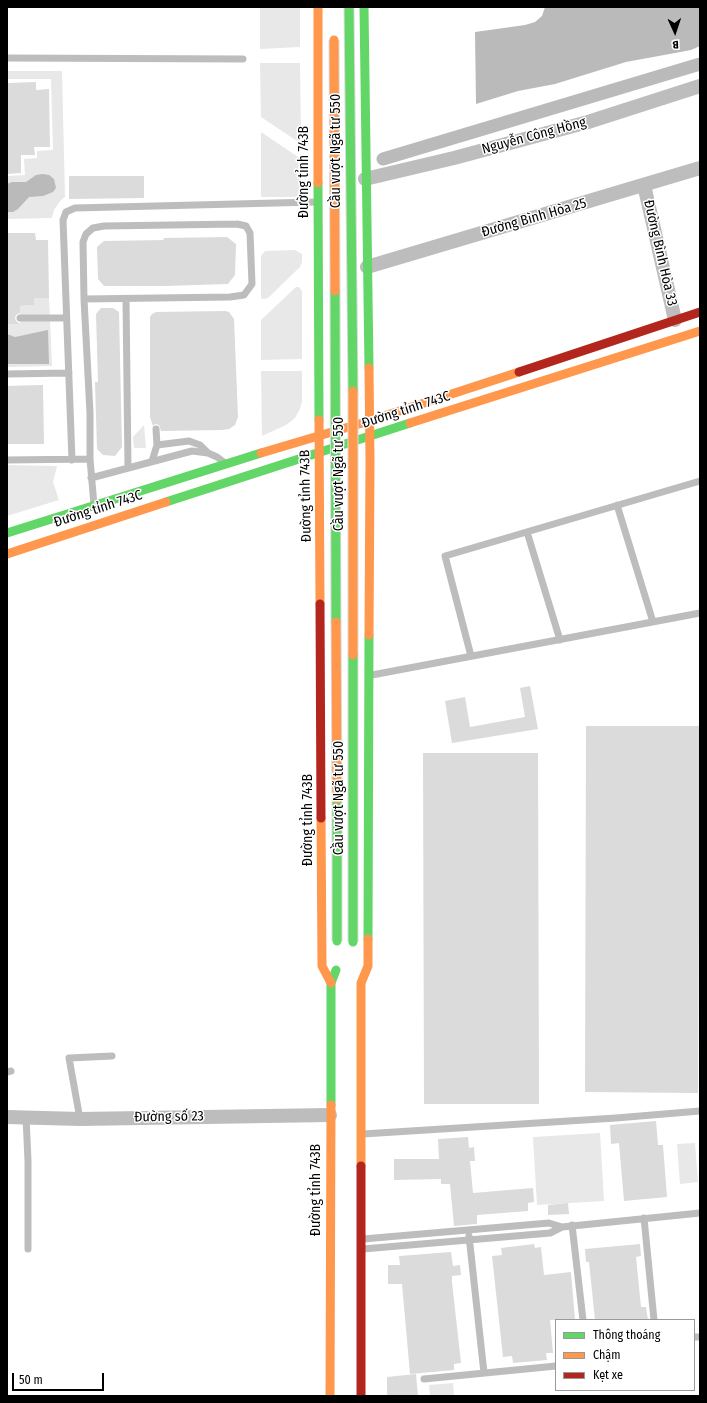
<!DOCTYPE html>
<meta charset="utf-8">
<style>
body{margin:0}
#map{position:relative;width:707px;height:1403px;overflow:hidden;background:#fff;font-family:"Fira Sans Condensed",sans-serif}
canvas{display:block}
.frame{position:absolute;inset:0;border:8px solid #000;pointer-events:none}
.legend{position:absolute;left:555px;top:1319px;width:140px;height:72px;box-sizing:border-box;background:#fff;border:1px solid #999;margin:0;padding:5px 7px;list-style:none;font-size:12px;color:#000}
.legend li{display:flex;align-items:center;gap:8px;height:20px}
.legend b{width:20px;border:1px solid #999}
.north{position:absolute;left:655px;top:12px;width:40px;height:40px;-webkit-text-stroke:3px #fff;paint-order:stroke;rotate:177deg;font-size:11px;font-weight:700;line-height:16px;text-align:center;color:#000}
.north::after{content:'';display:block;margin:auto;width:14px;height:18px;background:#000;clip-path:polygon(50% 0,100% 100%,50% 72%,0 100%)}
.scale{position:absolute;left:12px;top:1373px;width:92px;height:18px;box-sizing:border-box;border:2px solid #000;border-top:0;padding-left:5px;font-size:12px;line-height:14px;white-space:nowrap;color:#000;-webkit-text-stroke:3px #fff;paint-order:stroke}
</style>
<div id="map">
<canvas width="707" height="1403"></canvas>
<div class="frame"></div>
<ul class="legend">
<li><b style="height:5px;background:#63d668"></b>Thông thoáng</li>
<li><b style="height:5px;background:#ff974d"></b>Chậm</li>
<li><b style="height:5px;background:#b3261e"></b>Kẹt xe</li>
</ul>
<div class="north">B</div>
<div class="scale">50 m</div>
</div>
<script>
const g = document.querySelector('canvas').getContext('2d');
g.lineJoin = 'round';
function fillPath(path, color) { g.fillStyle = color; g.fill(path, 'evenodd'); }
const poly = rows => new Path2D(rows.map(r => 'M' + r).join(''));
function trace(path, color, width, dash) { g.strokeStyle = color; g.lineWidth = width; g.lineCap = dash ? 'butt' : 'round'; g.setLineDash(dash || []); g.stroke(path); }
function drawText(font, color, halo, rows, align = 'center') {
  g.font = font + ' "Fira Sans Condensed",sans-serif'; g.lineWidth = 3; g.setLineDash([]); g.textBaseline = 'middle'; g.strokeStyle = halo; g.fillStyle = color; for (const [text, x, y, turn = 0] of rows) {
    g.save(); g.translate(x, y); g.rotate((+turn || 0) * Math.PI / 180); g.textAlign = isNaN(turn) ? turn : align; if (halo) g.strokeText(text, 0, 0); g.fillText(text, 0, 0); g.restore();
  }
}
fillPath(poly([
 [260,7,300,7,300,47,260,49],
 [260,63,300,63,301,138,300,140,297,141,261,117],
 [7,71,62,71,65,197,60,201,54,210,52,218,7,219,7,176,25,175,24,159,37,158,37,151,53,150,51,79,7,79],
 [261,132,301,159,301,197,261,197],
 [295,250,302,254,302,262,300,267,268,298,263,299,261,298,261,256,265,251],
 [296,287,299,287,302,291,302,359,261,360,261,320],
 [34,298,49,298,52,366,7,367,7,324,20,324,20,306,34,305],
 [261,371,302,371,302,402,300,409,295,418,286,425,262,436],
 [144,425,146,448,134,448,133,437],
 [7,465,57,466,53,482,59,500,7,516],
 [600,1133,604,1201,537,1205,533,1137],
 [695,1143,698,1182,680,1184,677,1144],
 [453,1383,454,1396,430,1396,429,1385]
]), '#e8e8e8');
fillPath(poly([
 [545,7,700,7,700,46,691,50,675,53,626,62,555,84,518,91,476,104,475,32,525,25,535,22,542,16],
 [43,174,49,175,54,179,56,188,53,192,43,196,29,197,18,209,13,212,7,212,7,184,12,182,26,182,36,175],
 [48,330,49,364,7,364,7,334,15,337]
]), '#bababa');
trace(poly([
 [383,159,700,64]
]), '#bababa', 13);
fillPath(poly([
 [36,82,36,90,49,89,50,147,34,147,35,155,21,155,21,173,7,174,7,83],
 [69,176,144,176,144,198,69,199],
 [7,233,35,233,36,240,48,240,49,298,34,298,34,305,20,306,20,313,16,315,15,318,16,321,20,324,7,324],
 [227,237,236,244,235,275,228,284,165,286,104,286,98,279,97,247,104,241,164,240,163,238],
 [101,308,113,308,119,312,122,447,115,456,103,455,97,449,95,382,98,382,96,314],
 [225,311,229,312,234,319,238,417,235,425,229,429,222,430,161,431,159,425,155,424,153,426,150,417,150,317,152,314,156,312],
 [43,385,44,444,7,444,7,386],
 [530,686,538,729,452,743,445,701,465,697,470,727,525,717,520,688],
 [586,726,700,726,698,1093,585,1092],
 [423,753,538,753,539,1104,424,1104],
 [656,1121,658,1145,663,1145,667,1197,624,1201,619,1143,611,1144,610,1125],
 [468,1137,469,1148,474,1147,475,1161,470,1161,473,1193,533,1188,534,1202,528,1203,528,1211,477,1215,477,1224,454,1226,450,1184,441,1184,441,1179,394,1180,394,1159,439,1159,438,1139],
 [568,1203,569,1214,548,1215,548,1205],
 [534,1244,535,1248,541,1247,544,1275,571,1272,575,1320,550,1320,553,1353,546,1353,547,1360,513,1363,512,1356,503,1357,492,1256,502,1255,501,1248],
 [640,1244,641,1256,636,1257,641,1307,646,1307,648,1320,595,1320,589,1262,586,1262,585,1249],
 [451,1252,453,1266,460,1265,461,1275,452,1276,452,1282,461,1363,454,1364,454,1370,410,1374,402,1284,388,1284,388,1265,400,1265,399,1256],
 [416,1374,418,1396,387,1396,387,1377]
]), '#dbdbdb');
trace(poly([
 [7,58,243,59],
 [237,224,246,226,250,233,252,284,244,295,230,297,84,299,83,242,86,234,93,228,104,226,237,224],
 [84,299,90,413,90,459,94,505],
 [126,299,128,468],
 [20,318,66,318],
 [7,374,69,373],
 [156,429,157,445],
 [7,460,90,459],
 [72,460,63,220,66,212,75,208,316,202],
 [152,461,157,445,189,441,200,445,208,453],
 [91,478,192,451,208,453,217,457,225,463],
 [617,505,653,622],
 [527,532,560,640],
 [471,656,445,556,700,481],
 [372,675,700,613],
 [7,1072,11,1071],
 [26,1117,28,1161,28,1249],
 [80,1119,69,1058,112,1056],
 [363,1134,616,1118,700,1111],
 [644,1218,654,1320],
 [572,1225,583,1320],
 [469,1236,484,1373],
 [363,1239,549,1223,562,1227],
 [363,1249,550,1233,562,1227,700,1213],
 [694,1337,700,1337],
 [424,1379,556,1366]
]), '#bdbdbd', 7);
trace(poly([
 [365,179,454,158,588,122,700,86],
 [644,185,675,320],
 [367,267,700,168],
 [7,1117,80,1119,330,1115]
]), '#bdbdbd', 14);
trace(poly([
 [364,7,369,368],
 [318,183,319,420],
 [166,502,410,423],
 [7,533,261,453],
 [368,939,369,635],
 [331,1105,331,983,336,970]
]), '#63d668', 9);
trace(poly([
 [318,7,318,183],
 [369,368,370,461,369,635],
 [319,420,320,604],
 [410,423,700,331],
 [261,453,369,421,519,372],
 [7,554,166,502],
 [321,818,322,966,331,983],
 [361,1166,361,983,368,966,368,939],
 [330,1396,331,1105]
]), '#ff974d', 9);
trace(poly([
 [519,372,700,312],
 [320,604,321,818],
 [361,1166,361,1396]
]), '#b3261e', 9);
const fastBridge = poly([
 [349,7,353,391],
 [335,291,336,622],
 [353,655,353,942],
 [337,799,337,941]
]);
const slowBridge = poly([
 [334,40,335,291],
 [353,391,353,655],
 [336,622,337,799]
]);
trace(fastBridge, '#dbdbdb', 11, []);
trace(slowBridge, '#dbdbdb', 11, []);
trace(fastBridge, '#63d668', 9);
trace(slowBridge, '#ff974d', 9);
drawText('14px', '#000', '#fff', [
 ["Nguyễn Công Hồng",534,136,-15],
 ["Cầu vượt Ngã tư 550",336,151,-90],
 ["Đường tỉnh 743B",304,172,-90],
 ["Đường Bình Hòa 25",534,218,-16],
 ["Đường Bình Hòa 33",660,253,77],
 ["Đường tỉnh 743C",406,410,-18],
 ["Cầu vượt Ngã tư 550",339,474,-90],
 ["Đường tỉnh 743B",306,496,-91],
 ["Đường tỉnh 743C",98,509,-18],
 ["Cầu vượt Ngã tư 550",339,798,-90],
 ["Đường tỉnh 743B",308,820,-90],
 ["Đường số 23",169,1117,-1],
 ["Đường tỉnh 743B",316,1190,-90]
]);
</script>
